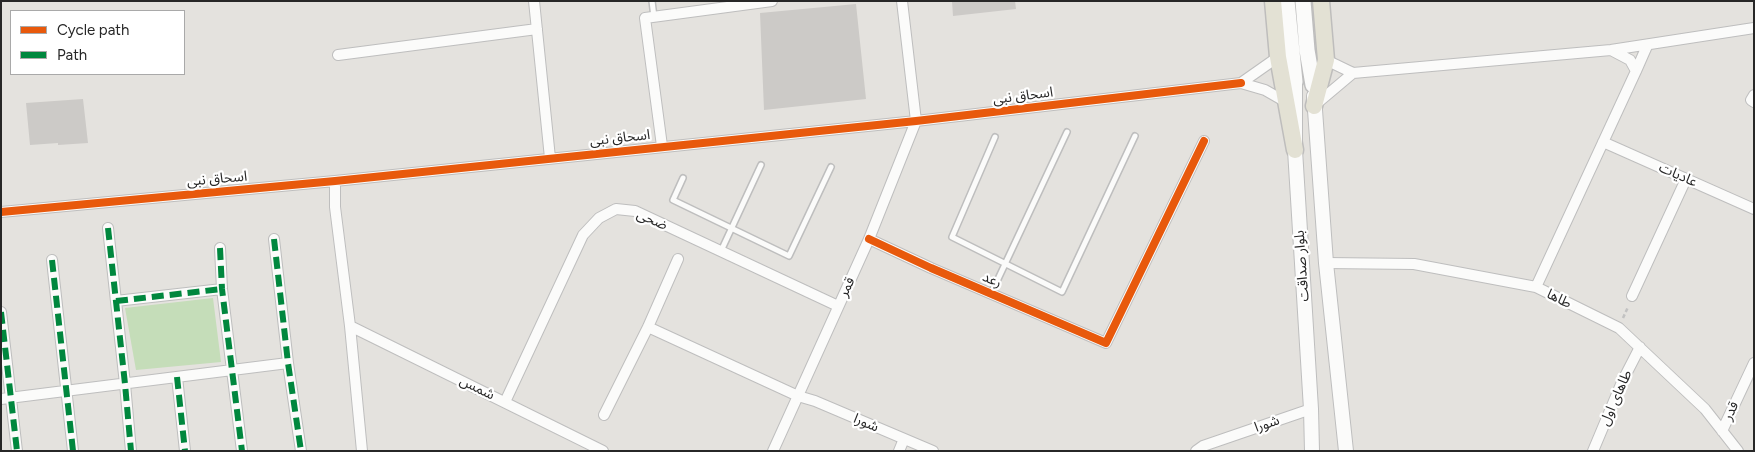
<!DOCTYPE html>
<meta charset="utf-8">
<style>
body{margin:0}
#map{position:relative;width:1755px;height:452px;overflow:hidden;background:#e4e2de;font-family:Figtree,sans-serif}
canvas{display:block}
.frame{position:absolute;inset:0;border:2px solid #272727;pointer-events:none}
.legend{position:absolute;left:10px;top:10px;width:175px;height:65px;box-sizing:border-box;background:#fff;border:1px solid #a9a9a9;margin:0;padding:6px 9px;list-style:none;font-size:15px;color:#272727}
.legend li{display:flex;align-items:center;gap:10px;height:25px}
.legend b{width:25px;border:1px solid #a9a9a9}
</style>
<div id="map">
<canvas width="1755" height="452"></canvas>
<div class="frame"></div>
<ul class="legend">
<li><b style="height:6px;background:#e8590c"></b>Cycle path</li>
<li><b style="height:6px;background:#00873e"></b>Path</li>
</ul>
</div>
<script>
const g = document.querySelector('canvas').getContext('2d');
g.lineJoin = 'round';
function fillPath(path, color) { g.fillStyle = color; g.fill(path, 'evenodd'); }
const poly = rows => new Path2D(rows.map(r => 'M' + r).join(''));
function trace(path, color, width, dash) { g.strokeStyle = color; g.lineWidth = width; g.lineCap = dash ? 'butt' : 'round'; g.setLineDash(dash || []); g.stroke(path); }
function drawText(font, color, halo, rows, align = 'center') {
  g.font = font + ' Figtree,"Noto Sans Arabic",sans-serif'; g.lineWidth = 4.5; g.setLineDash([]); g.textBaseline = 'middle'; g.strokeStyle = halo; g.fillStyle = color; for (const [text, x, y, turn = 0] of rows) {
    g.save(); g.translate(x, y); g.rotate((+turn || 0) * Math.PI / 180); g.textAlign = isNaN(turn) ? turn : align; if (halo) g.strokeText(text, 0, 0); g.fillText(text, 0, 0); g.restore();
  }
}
fillPath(poly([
 [213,298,221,362,136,370,125,308]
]), '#c5ddb9');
fillPath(poly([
 [952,1,1015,1,1016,9,953,16],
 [856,4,866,99,764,110,760,13],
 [83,99,88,143,58,145,58,143,30,145,26,103]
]), '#cccac7');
const service = poly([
 [652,1,654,17],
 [995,137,952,237,1062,292,1135,136],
 [683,178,673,200,789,256,831,167],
 [721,251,761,165],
 [991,294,1067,132]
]);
const minor = poly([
 [534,1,550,158],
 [1611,50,1630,60,1636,71,1647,46],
 [338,55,537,29],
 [1278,57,1241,83,1265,90,1286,102],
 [1353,73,1611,50,1754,28],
 [1754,95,1751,100,1754,102],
 [1315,105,1353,73,1326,60],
 [1603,142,1754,209],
 [662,146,645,18,772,1],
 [335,181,335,207,350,326,362,451],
 [1,212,335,181,916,121,1241,83],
 [108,228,125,384,131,451],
 [274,239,288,363,301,451],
 [869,239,931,268,1106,343,1204,141],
 [220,248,222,289,242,451],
 [52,260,73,451],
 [1326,263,1414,264,1536,287,1619,328,1705,409,1738,451],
 [1536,287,1636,71],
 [1632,296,1686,179],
 [116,301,222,289],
 [1,312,17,451],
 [350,326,603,451],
 [648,327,798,396,815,401,933,451],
 [177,377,185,451],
 [1,399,288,363],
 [505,402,583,235,599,218,616,209,635,211,838,306],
 [604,415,648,327,678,259],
 [1722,431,1754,363],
 [773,451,869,239,916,121,902,1],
 [899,451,904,439],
 [1196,451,1203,446,1311,409],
 [1593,451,1622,382,1640,347]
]);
const tertiary = poly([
 [1295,82,1295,150,1311,409,1312,451],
 [1314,96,1326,263,1346,451]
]);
const secondary = poly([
 [1287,1,1295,82],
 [1303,1,1307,50,1313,85]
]);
const primary = poly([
 [1273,1,1278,57,1295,150],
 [1314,106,1326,60,1321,1]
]);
trace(service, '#bebebe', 8);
trace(minor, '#bebebe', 12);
trace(tertiary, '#bebebe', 16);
trace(secondary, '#bebebe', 18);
trace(primary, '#bebdbc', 19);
trace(poly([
 [1623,318,1628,307]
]), '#c2c2c2', 2.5, [4, 2.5]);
trace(service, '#fbfbfa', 5);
trace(minor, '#fbfbfa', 10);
trace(tertiary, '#fbfbfa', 14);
trace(secondary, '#fbfbfa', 15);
trace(primary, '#e3e1d4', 16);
trace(poly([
 [108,228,125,384,131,451],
 [274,239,288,363,301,451],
 [220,248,222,289,242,451],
 [52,260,73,451],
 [116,301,222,289],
 [1,312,17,451],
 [177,377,185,451]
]), '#00873e', 6, [12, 6]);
trace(poly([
 [1,212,335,181,916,121,1241,83],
 [869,239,931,268,1106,343,1204,141]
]), '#e8590c', 8);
drawText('14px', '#272727', '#fff', [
 ["اسحاق نبی",1023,96,-7],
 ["اسحاق نبی",620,138,-6],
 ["عادیات",1678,175,24],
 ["اسحاق نبی",217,179,-5],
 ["ضحی",652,220,23],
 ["بلوار صداقت",1302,266,-94],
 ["رعد",992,280,23],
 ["قمر",847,287,-65],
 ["طاها",1559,299,26],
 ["شمس",477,388,26],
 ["طاهای اول",1616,398,-66],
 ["قدر",1731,411,-65],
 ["شورا",866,423,23],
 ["شورا",1267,424,-19]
]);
</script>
